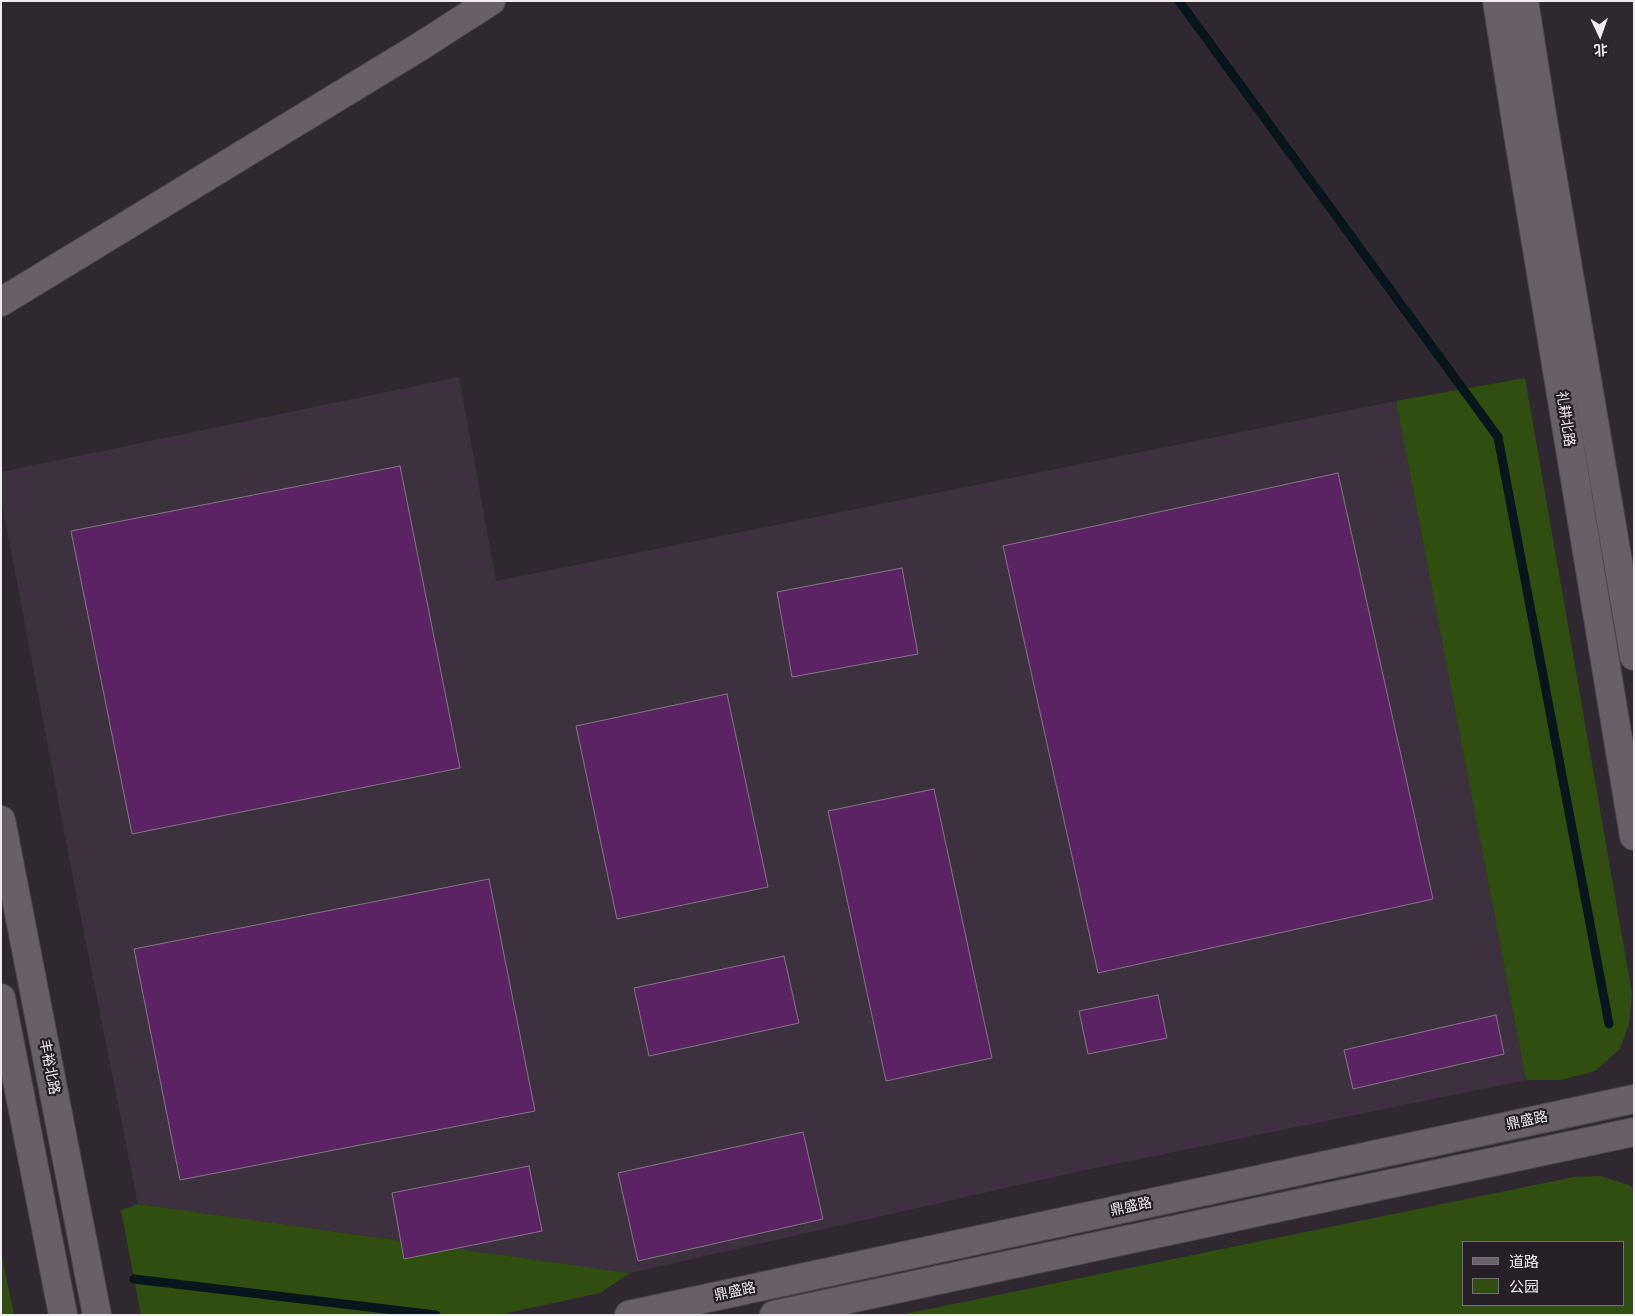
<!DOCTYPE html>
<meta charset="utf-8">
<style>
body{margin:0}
#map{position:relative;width:1635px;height:1316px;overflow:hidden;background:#302831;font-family:Manrope,"Noto Sans SC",sans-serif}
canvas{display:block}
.frame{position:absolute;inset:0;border:2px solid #f0ebf0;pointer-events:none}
.legend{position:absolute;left:1462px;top:1241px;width:162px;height:65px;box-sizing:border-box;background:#261f27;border:1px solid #777177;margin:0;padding:6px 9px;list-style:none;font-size:15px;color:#f0ebf0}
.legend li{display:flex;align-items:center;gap:10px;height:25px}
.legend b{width:25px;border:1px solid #777177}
.north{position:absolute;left:1575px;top:10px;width:50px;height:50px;-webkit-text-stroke:4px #261f27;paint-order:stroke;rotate:177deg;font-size:14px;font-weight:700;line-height:20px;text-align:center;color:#f0ebf0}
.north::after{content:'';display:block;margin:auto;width:18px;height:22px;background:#f0ebf0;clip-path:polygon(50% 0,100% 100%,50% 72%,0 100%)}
</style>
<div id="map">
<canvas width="1635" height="1316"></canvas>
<div class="frame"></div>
<ul class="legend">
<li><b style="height:6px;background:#685f69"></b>道路</li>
<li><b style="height:14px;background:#2f4e10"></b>公园</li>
</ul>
<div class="north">北</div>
</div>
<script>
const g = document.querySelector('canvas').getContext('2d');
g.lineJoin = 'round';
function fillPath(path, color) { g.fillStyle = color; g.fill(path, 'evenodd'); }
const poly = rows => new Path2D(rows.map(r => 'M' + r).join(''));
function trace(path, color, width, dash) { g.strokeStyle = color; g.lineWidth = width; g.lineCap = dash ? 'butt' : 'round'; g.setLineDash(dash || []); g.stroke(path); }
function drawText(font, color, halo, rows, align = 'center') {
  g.font = font + ' Manrope,"Noto Sans SC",sans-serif'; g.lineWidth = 4.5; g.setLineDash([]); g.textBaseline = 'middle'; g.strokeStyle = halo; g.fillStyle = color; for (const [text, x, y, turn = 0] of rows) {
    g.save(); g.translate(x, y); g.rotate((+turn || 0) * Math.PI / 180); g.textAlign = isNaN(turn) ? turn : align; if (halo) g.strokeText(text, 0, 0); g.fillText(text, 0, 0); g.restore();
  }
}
fillPath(poly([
 [459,377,496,581,1396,401,1526,1080,1076,1172,630,1273,138,1204,73,878,1,498,1,472]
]), '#3d313f');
fillPath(poly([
 [1525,378,1632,994,1629,1024,1620,1049,1595,1071,1561,1080,1526,1080,1396,401],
 [1600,1176,1629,1185,1634,1189,1634,1315,900,1315,1574,1177],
 [1464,1242,1624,1242,1624,1305,1464,1305],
 [138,1204,630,1273,600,1293,498,1315,141,1315,121,1210],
 [1,1253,14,1315,1,1315]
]), '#2f4e10');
trace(poly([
 [1179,1,1498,437,1609,1024],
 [134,1279,436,1315]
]), '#07151c', 9);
const building = poly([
 [400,466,460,768,132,834,71,531,400,466],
 [1338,473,1433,899,1098,973,1003,546,1338,473],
 [902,568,918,654,792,677,777,592,902,568],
 [727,694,768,887,617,919,576,726,727,694],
 [934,789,992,1058,886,1081,828,811,934,789],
 [489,879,535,1111,180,1180,134,949,489,879],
 [784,956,799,1023,649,1056,634,988,784,956],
 [1158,995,1167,1038,1088,1054,1079,1011,1158,995],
 [1496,1015,1504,1054,1353,1089,1344,1050,1496,1015],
 [803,1132,823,1219,638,1261,618,1173,803,1132],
 [529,1166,542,1231,404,1259,392,1193,529,1166]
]);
fillPath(building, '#5c2364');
trace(building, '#817882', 1);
const tertiary = poly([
 [1497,1,1518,134,1634,836],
 [1524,1,1544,127,1634,656],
 [1,302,421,46,491,1]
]);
const secondary = poly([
 [1,820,97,1315],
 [1,998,63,1315],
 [629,1315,1634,1099],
 [774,1315,1634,1132]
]);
trace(tertiary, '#4c454d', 30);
trace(secondary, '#4c454d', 30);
trace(tertiary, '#685f69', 28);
trace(secondary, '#685f69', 28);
drawText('14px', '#f0ebf0', '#261f27', [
 ["礼耕北路",1565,419,81],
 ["丰裕北路",49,1067,79],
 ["鼎盛路",1527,1121,-12],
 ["鼎盛路",1131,1207,-12],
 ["鼎盛路",735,1292,-12]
]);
</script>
